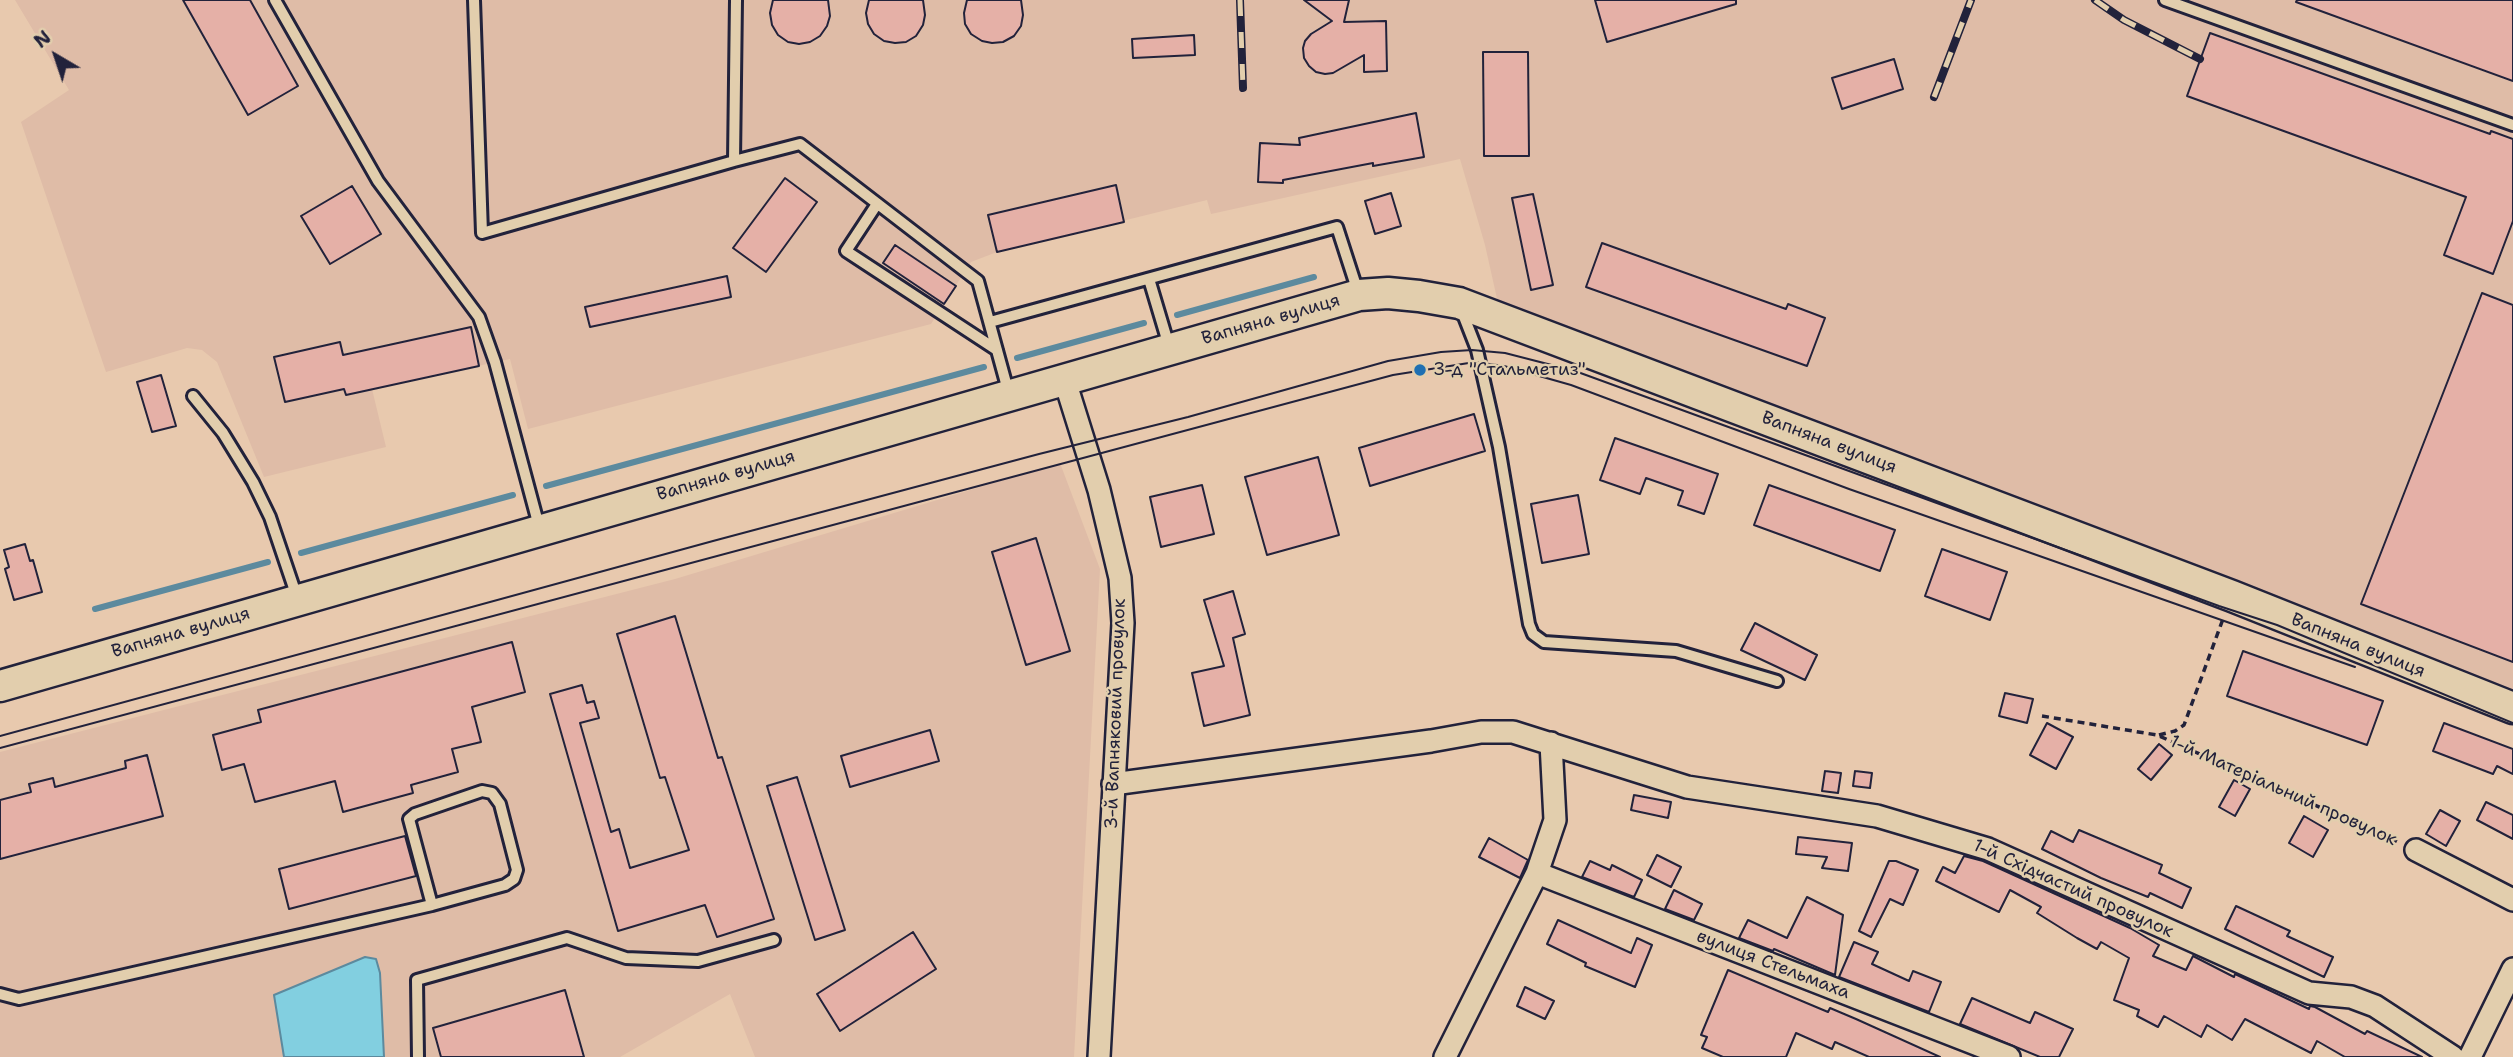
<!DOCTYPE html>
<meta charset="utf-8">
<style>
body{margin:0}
#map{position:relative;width:2513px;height:1057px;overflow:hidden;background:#e8c9ae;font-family:"Shantell Sans",sans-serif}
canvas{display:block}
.north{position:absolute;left:21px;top:21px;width:70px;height:70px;-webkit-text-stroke:5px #e2cead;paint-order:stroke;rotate:321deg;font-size:19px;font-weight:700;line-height:28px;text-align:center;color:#22223b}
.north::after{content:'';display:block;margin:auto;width:24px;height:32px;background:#22223b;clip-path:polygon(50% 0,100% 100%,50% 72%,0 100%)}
</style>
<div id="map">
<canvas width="2513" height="1057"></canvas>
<div class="north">N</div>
</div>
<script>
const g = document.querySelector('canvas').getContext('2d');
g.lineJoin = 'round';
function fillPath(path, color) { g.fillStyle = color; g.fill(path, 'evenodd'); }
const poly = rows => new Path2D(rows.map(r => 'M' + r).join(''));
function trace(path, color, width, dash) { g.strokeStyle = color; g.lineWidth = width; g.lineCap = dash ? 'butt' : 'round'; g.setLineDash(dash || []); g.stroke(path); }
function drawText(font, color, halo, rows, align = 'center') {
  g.font = font + ' "Shantell Sans",sans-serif'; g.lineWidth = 5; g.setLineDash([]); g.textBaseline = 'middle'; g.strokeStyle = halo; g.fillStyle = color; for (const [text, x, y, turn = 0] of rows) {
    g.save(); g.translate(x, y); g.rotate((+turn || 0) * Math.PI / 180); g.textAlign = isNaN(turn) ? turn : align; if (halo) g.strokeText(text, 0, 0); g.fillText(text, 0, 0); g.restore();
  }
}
fillPath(poly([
 [15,0,2513,0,2513,692,1498,303,1485,245,1460,159,1211,214,1207,200,997,252,971,262,931,324,528,429,510,359,372,389,386,447,264,477,217,362,202,350,187,348,106,372,21,122,69,90],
 [1060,463,1100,569,1074,1057,755,1057,730,994,620,1057,0,1057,0,752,675,579]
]), '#dfbca7');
const water = poly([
 [365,957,376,959,380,973,384,1057,284,1057,274,995,365,957]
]);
fillPath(water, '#82cfe0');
trace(water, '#5c8a9e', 2);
trace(poly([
 [1177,315,1314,277],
 [1017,358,1144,323],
 [546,486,984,367],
 [301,553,513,495],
 [95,609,268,562]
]), '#5c8a9e', 6);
const building = poly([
 [183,0,250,0,298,86,248,115,183,0],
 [773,0,828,0,830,16,827,26,820,36,810,42,799,44,788,42,778,35,772,25,770,13,773,0],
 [869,0,923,0,925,15,923,25,916,36,906,42,895,43,884,41,874,34,868,24,866,13,869,0],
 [967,0,1021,0,1023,15,1021,26,1014,36,1003,42,992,43,982,41,971,34,965,24,964,13,967,0],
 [1304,0,1349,0,1344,22,1386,21,1387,71,1364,72,1364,55,1333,73,1325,74,1316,72,1309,66,1304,58,1303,48,1305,41,1311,34,1332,21,1304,0],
 [1595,0,1736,0,1736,4,1607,42,1595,0],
 [2297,0,2513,0,2513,81,2296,2,2297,0],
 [2210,33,2490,134,2491,131,2513,139,2513,221,2493,274,2444,255,2466,197,2187,96,2210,33],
 [1194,35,1195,55,1133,58,1132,39,1194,35],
 [1483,52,1528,52,1529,156,1484,156,1483,52],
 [1894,59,1903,89,1842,109,1832,78,1894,59],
 [1416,113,1424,157,1373,166,1373,163,1283,180,1283,183,1258,182,1260,143,1300,145,1299,138,1416,113],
 [785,178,817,202,766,272,733,248,785,178],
 [1116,185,1124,222,997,252,988,215,1116,185],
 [352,186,381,234,330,264,301,216,352,186],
 [1391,193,1401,226,1375,234,1365,201,1391,193],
 [1533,194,1553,285,1531,290,1512,198,1533,194],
 [1602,243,1786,309,1788,304,1825,318,1807,366,1586,287,1602,243],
 [895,245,956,286,944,304,883,263,895,245],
 [727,276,731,297,590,327,585,307,727,276],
 [2482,293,2513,305,2513,662,2361,604,2482,293],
 [471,327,479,366,346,395,344,389,285,402,274,357,340,342,343,355,471,327],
 [161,375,176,426,152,432,137,382,161,375],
 [1474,414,1485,451,1370,486,1359,448,1474,414],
 [1615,438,1718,474,1704,514,1678,505,1683,491,1646,478,1640,494,1600,480,1615,438],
 [1318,457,1339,535,1267,555,1245,477,1318,457],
 [1202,485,1214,534,1161,547,1150,497,1202,485],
 [1769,485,1895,530,1880,571,1754,525,1769,485],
 [1578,495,1589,554,1542,563,1531,504,1578,495],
 [1036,538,1070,651,1026,665,992,552,1036,538],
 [25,544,30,561,33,560,42,592,14,600,5,569,9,567,4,550,25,544],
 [1942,549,2007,572,1990,620,1925,596,1942,549],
 [1233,591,1245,634,1233,638,1250,715,1204,726,1192,673,1224,666,1204,600,1233,591],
 [675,616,718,758,722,757,774,919,717,937,705,905,618,931,550,694,582,685,587,703,594,701,599,718,580,723,611,832,619,829,630,868,689,850,665,777,660,778,617,634,675,616],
 [1755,623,1817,655,1805,680,1741,650,1755,623],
 [512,642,525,692,472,707,481,742,452,749,458,772,411,785,413,793,343,812,335,781,255,802,244,764,222,770,213,735,261,722,258,710,512,642],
 [2243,651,2383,701,2367,745,2227,696,2243,651],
 [2005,693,2033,699,2027,723,1999,716,2005,693],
 [2047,723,2073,737,2056,769,2030,755,2047,723],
 [2444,723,2513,749,2513,774,2497,766,2493,774,2433,751,2444,723],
 [930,730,939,761,850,787,841,756,930,730],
 [2159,744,2172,755,2151,780,2138,769,2159,744],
 [147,755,163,816,0,859,0,800,31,792,29,784,53,778,55,787,126,768,125,761,147,755],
 [1825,771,1841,773,1838,793,1822,791,1825,771],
 [1855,771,1872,773,1870,788,1853,786,1855,771],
 [797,777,845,930,815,940,767,786,797,777],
 [2234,780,2250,789,2235,816,2219,807,2234,780],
 [1634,795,1671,802,1668,818,1631,810,1634,795],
 [2486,802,2513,815,2513,839,2477,820,2486,802],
 [2440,810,2460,821,2446,846,2426,834,2440,810],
 [2304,816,2328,830,2313,857,2289,843,2304,816],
 [2079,830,2162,865,2159,873,2191,888,2182,908,2150,893,2148,897,2101,878,2042,849,2051,831,2073,842,2079,830],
 [405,836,416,876,289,909,279,869,405,836],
 [1798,837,1852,843,1848,871,1822,868,1827,857,1796,854,1798,837],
 [1489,838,1528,860,1520,878,1479,857,1489,838],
 [1657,855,1681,867,1671,887,1647,875,1657,855],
 [1964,856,1983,861,2130,928,2159,945,2153,956,2186,970,2193,956,2234,977,2235,974,2309,1009,2310,1006,2315,1007,2365,1034,2367,1031,2422,1057,2345,1057,2317,1041,2311,1053,2245,1019,2232,1040,2207,1025,2201,1037,2164,1016,2158,1027,2137,1016,2139,1010,2114,1000,2129,958,2101,942,2097,949,2077,938,2037,913,2041,907,2010,890,1999,912,1936,881,1943,867,1955,873,1964,856],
 [1590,861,1610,870,1612,865,1642,880,1634,897,1582,877,1590,861],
 [1889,861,1896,861,1918,870,1903,905,1890,899,1871,937,1859,931,1889,861],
 [1674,890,1702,904,1694,920,1665,909,1674,890],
 [1807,897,1843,915,1835,975,1774,949,1773,951,1739,938,1748,920,1787,938,1807,897],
 [2236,906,2290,931,2287,936,2333,957,2324,977,2225,929,2236,906],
 [1558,920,1631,953,1637,938,1652,945,1635,987,1585,966,1586,963,1547,944,1558,920],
 [913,932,936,969,840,1031,817,994,913,932],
 [1854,942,1878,952,1872,964,1909,981,1913,971,1941,982,1929,1012,1839,977,1854,942],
 [1728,970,1828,1012,1830,1008,1856,1019,1940,1057,1869,1057,1835,1042,1832,1049,1796,1033,1786,1057,1723,1057,1702,1048,1707,1037,1701,1035,1728,970],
 [1525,987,1554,1001,1545,1019,1517,1006,1525,987],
 [565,990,584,1057,441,1057,433,1028,565,990],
 [1972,998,2030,1023,2035,1012,2073,1029,2059,1057,2040,1057,1960,1024,1972,998]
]);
fillPath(building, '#e5b0a7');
trace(building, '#22223b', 2);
const lane = poly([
 [275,0,378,181,479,317,495,362,540,530],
 [474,0,482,233,734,161,800,144,978,281,1009,394],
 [2165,0,2513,125],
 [734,161,736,0],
 [877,204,846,251,997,350],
 [1149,279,1169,346],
 [1461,309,1477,350,1499,447,1529,624,1533,634,1544,642,1676,651,1777,681],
 [990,322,1337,227,1358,292],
 [193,396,223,433,253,482,270,517,297,597],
 [0,994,19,999,432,905,505,885,514,879,517,870,500,804,492,793,482,791,415,814,409,819,432,905],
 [418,1057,417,980,567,938,626,958,698,961,774,940]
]);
const street = poly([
 [1064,378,1099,490,1120,578,1123,623,1099,1057],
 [1113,784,1431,741,1481,732,1513,732,1687,787,1877,816,1988,849,2309,993,2351,997,2375,1006,2453,1057],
 [2416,850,2513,900],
 [1537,873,2009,1057],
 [1445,1057,1537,873,1555,820,1551,743],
 [2470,1057,2513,969]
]);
const secondary = poly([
 [0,686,1359,295,1388,293,1419,296,1459,303,2232,596,2513,708]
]);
trace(lane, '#22223b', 16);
trace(street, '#22223b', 26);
trace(secondary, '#22223b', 35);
trace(poly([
 [2042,716,2157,735,2398,842],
 [2159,735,2175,731,2184,725,2223,619]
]), '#22223b', 3.5, [7, 5]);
trace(lane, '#e2cead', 10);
trace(street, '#e2cead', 21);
trace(secondary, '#e2cead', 30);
trace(poly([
 [0,736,713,541,1039,454,1188,417,1388,361,1441,352,1472,350,1505,353,1575,371,2219,606,2277,625,2513,723],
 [0,748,1393,375,1475,362,1504,366,1571,385,1849,489,2355,667]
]), '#22223b', 2);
const rail = poly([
 [1240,0,1243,88],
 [2095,0,2124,20,2200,59],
 [1934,97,1971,0]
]);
trace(rail, '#22223b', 8);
trace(rail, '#e2cead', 5, [16]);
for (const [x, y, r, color] of [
 [1420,370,7,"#1f6fb2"]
]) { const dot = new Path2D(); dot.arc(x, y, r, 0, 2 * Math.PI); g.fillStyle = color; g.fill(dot); trace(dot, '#e2cead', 2.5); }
drawText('18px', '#22223b', '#e2cead', [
 ["Вапняна вулиця",1271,320,-16],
 ["Вапняна вулиця",1829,443,21],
 ["Вапняна вулиця",726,476,-16],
 ["Вапняна вулиця",181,633,-16],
 ["Вапняна вулиця",2358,646,22],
 ["3-й Вапняковий провулок",1116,714,-88],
 ["1-й Матеріальний провулок",2283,791,24],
 ["1-й Східчастий провулок",2073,889,24],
 ["вулиця Стельмаха",1773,965,21]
]);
drawText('18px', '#22223b', '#e2cead', [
 ["З-д \"Стальметиз\"",1434,370]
], 'left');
</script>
